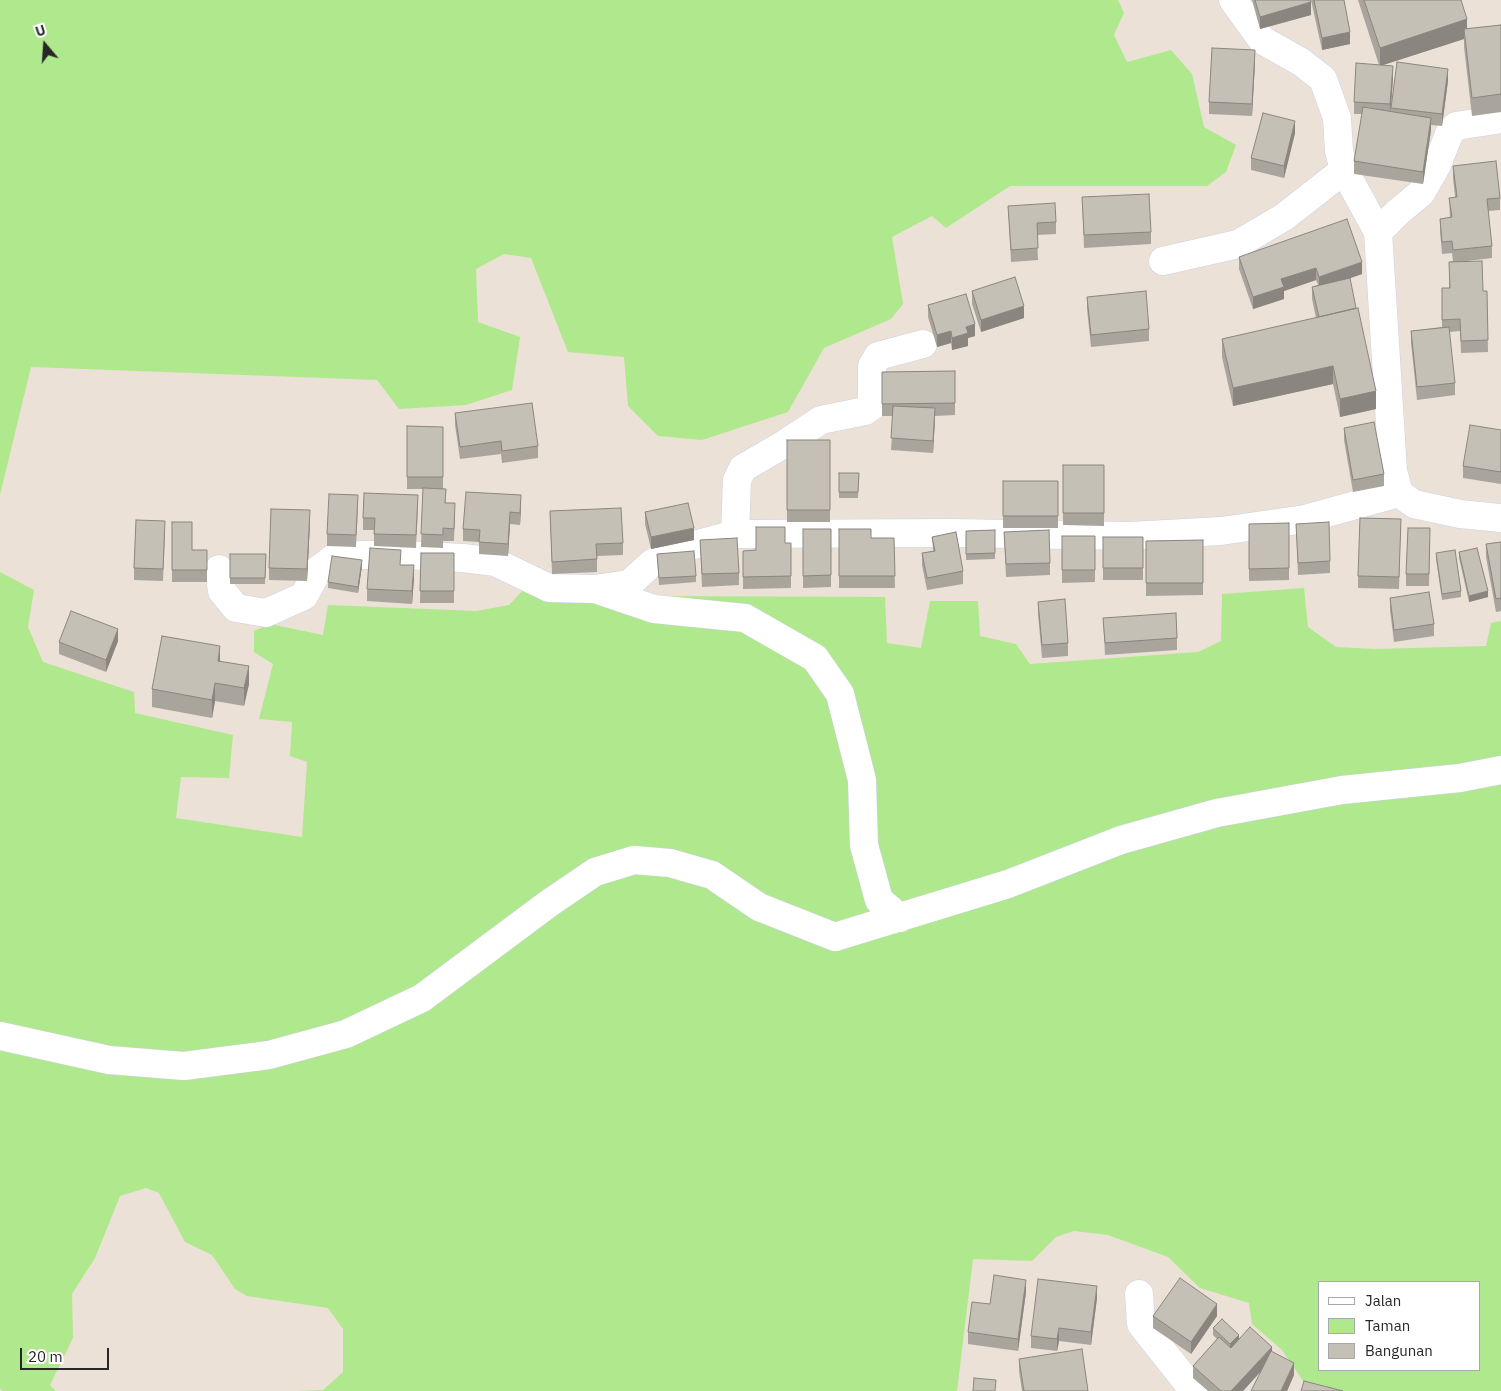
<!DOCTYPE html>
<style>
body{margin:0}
#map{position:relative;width:1501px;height:1391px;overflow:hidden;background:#ece1d6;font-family:"IBM Plex Sans",sans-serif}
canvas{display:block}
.legend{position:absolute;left:1318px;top:1281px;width:162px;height:90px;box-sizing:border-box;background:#fff;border:1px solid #a9a9a9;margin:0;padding:6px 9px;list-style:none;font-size:15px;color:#272727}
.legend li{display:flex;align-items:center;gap:10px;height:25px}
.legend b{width:25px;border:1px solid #a9a9a9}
.north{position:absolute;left:20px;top:20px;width:50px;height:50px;-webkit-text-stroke:4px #fff;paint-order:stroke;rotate:342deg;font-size:14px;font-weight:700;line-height:20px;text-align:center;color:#272727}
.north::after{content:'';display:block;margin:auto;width:18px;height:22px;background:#272727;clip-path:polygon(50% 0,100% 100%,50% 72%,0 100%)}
.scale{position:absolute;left:20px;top:1348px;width:89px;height:22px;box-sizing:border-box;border:2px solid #272727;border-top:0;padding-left:6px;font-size:15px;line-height:18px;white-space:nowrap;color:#272727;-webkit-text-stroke:4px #fff;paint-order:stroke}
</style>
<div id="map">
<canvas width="1501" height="1391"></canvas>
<ul class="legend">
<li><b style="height:6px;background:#fff"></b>Jalan</li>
<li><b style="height:14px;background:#b0e88d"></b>Taman</li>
<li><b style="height:14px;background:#c5c0b6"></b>Bangunan</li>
</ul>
<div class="north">U</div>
<div class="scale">20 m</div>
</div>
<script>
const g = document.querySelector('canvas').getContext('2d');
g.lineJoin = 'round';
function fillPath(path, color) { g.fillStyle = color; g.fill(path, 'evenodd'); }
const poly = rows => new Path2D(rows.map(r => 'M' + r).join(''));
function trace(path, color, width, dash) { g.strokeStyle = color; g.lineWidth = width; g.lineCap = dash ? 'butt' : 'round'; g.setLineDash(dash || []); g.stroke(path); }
fillPath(poly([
 [0,0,1118,0,1124,13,1114,35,1127,62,1171,50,1192,74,1204,127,1236,145,1226,172,1207,186,1010,186,946,228,932,216,892,237,903,304,891,319,824,348,788,412,702,440,658,436,628,406,624,357,568,352,531,258,504,254,476,269,478,322,520,337,512,390,466,405,399,409,377,380,31,367,0,495],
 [0,572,34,590,28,627,43,662,134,692,135,713,233,735,229,778,181,777,176,818,302,837,307,762,290,756,292,722,259,719,273,664,254,652,254,631,270,624,323,635,328,605,476,611,509,605,524,589,636,583,647,596,885,597,887,643,921,648,930,601,978,601,980,636,1016,644,1030,664,1198,652,1221,641,1222,594,1304,588,1308,627,1336,647,1375,649,1486,646,1491,623,1501,621,1501,1391,1310,1391,1282,1350,1252,1324,1249,1303,1200,1288,1168,1257,1108,1235,1074,1231,1056,1237,1032,1261,973,1259,957,1391,296,1391,323,1390,343,1372,343,1329,328,1308,247,1296,235,1289,212,1255,185,1242,159,1193,146,1188,120,1196,95,1258,72,1294,73,1338,50,1385,56,1391,3,1391,0,1389],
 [1320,1282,1480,1282,1480,1370,1320,1370]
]), '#b0e88d');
const street = poly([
 [1233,0,1262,40,1301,62,1323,79,1337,118,1339,151,1344,170,1378,232,1393,471,1399,493,1414,504,1460,514,1501,518],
 [1378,232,1398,212,1421,193,1437,165,1449,134,1456,126,1501,119],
 [1163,261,1238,244,1284,217,1344,170],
 [735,534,737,480,743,468,786,443,821,420,865,411,872,406,872,366,878,356,923,344],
 [219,569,222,591,236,608,266,613,304,596,318,570,338,555,404,555,463,558,495,562,549,588,594,589,629,584,651,564,672,551,735,534,952,533,1129,536,1221,531,1305,519,1399,493],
 [598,590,654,609,745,618,815,658,840,694,862,780,864,845,879,900,900,918],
 [0,1036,109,1060,184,1066,269,1055,346,1034,422,998,548,904,595,872,634,860,670,863,712,875,759,907,835,937,1008,884,1121,840,1217,813,1342,790,1460,778,1501,770],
 [1139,1294,1141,1324,1194,1391]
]);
trace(street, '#ccd1e2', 29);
trace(street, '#fff', 28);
fillPath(poly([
 [1252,0,1310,0,1311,15,1260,29],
 [1311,0,1344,0,1350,44,1322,50],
 [1358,0,1461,0,1467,29,1501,25,1501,112,1472,116,1464,47,1464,39,1383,65,1393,78,1391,112,1391,108,1448,81,1442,126,1431,125,1431,130,1423,184,1354,174,1354,161,1362,114,1354,114,1354,102,1379,65],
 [1255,62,1252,116,1209,114,1209,102],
 [1295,133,1284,178,1251,170,1251,158],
 [1453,166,1500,198,1500,210,1488,211,1492,246,1492,258,1467,261,1483,291,1487,291,1488,352,1461,353,1460,331,1449,332,1455,383,1455,395,1417,400,1411,343,1411,331,1442,327,1442,288,1449,288,1449,262,1453,261,1452,253,1442,254,1440,231,1440,219,1450,218,1449,198,1455,197,1453,178],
 [1082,197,1151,232,1151,244,1084,248],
 [1008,206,1056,222,1056,234,1037,235,1038,260,1011,262],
 [1239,257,1362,274,1347,279,1376,409,1340,417,1333,384,1233,406,1222,357,1222,339,1316,318,1312,299,1312,287,1318,285,1316,280,1284,291,1284,299,1253,309,1239,269],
 [972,291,1024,318,981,332,972,304],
 [1087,297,1149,329,1149,341,1091,347,1087,309],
 [928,305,975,336,968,338,968,346,952,350,951,343,937,347,928,317],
 [955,371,955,415,935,416,933,453,891,450,893,416,882,416,882,372],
 [455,413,538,446,538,458,502,463,501,454,460,459,455,425],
 [407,426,443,427,443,488,446,503,455,515,454,541,443,541,443,548,421,547,423,489,407,489],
 [1344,428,1384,474,1384,486,1353,492,1344,440],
 [1501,430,1501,484,1463,478,1463,466],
 [787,440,830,440,830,522,787,522],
 [1063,465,1104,465,1104,526,1063,525],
 [839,473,859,473,858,498,839,498],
 [1003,481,1058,481,1058,528,1003,528],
 [358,507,356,547,327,546,327,534],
 [418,507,416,548,374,546,374,530,363,530,363,518],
 [521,507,520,525,510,524,508,556,479,554,479,542,463,541,463,529],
 [550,511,623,543,623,555,597,556,597,572,552,574],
 [645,512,694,540,651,549,645,524],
 [1401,519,1399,589,1358,588,1358,576],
 [172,522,192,550,207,550,207,582,172,582],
 [310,522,307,581,269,580,269,568],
 [1289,523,1289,580,1249,581,1249,524],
 [1296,524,1330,561,1330,573,1298,575],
 [803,529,831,529,831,587,803,588],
 [839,529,871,538,894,538,895,588,839,588],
 [995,530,995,559,966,560,966,531],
 [1004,532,1050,563,1050,575,1006,577],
 [165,533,163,581,134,580,134,568],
 [1062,536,1095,536,1095,582,1062,583],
 [932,537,963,571,963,584,927,590,922,565,922,553,933,551],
 [1103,537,1143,537,1143,580,1103,580],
 [700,540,739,573,739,585,702,587],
 [1203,540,1203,595,1146,596,1146,541],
 [1430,540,1429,586,1406,586,1406,574],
 [1501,542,1501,611,1496,612,1486,557,1486,544],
 [785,543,791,543,791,588,743,589,743,551,756,550],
 [1459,552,1488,597,1469,602,1459,558],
 [421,553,454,553,454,603,420,603],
 [1436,553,1461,591,1461,597,1442,600,1436,559],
 [230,554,266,554,265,584,230,584],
 [657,554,696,576,696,582,659,585],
 [401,565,414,578,412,604,367,601,367,589],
 [362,566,358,593,328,588,328,582],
 [1390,598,1434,624,1434,636,1394,642,1390,610],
 [1038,602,1068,643,1068,656,1042,658,1038,614],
 [1103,618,1177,638,1177,650,1105,655],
 [118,641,106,672,59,654,59,642],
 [220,661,249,684,244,706,215,701,212,718,152,707,152,689],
 [1026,1292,1018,1351,968,1344,968,1332,990,1304],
 [1097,1298,1091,1345,1059,1341,1057,1351,1031,1348,1031,1336],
 [1153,1316,1217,1316,1191,1354,1153,1328],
 [1213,1328,1272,1352,1294,1375,1287,1391,1251,1391,1261,1371,1243,1391,1208,1391,1193,1378,1193,1366,1217,1339,1213,1335],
 [1019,1359,1088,1391,1022,1391,1019,1371]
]), '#a9a59d');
fillPath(poly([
 [1311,2,1311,15,1260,29,1260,17],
 [1467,19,1467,37,1464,29,1464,39,1380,66,1380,48],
 [1350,32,1350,44,1322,50,1322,38],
 [1255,50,1255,62,1252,116,1252,104],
 [1393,66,1393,78,1390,116,1390,104],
 [1448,69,1448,81,1442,126,1442,114],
 [1431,118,1431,130,1423,184,1423,172],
 [1295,121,1295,133,1284,178,1284,166],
 [1362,262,1362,274,1319,289,1319,277],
 [1316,268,1316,280,1284,291,1284,299,1253,309,1253,297,1281,279],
 [1024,306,1024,318,981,332,981,320],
 [975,324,975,336,968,338,968,346,952,350,952,338,966,327],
 [951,331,951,343,937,347,937,335],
 [1333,366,1333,384,1233,406,1233,388],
 [1376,391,1376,409,1340,417,1340,399],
 [935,408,935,420,933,453,933,441],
 [521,495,521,507,520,525,520,513],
 [310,510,310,522,307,581,307,569],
 [510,512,510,524,508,556,508,544],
 [694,528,694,540,651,549,651,537],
 [362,560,362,566,358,593,358,587],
 [414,565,414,578,412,604,412,591],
 [1488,591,1488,597,1469,602,1469,596],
 [118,629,118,641,106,672,106,660],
 [220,646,220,664,218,661],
 [249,666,249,684,244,706,244,688],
 [215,683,215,701,212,718,212,700],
 [1026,1280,1026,1292,1018,1351,1018,1339],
 [1097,1286,1097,1298,1091,1345,1091,1332],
 [1217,1304,1217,1316,1191,1354,1191,1342],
 [1059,1328,1059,1341,1057,1351,1057,1339],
 [1239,1335,1239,1341,1230,1351,1230,1344],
 [1272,1347,1272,1359,1243,1391,1231,1391],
 [1294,1363,1294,1375,1287,1391,1281,1391]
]), '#8a867f');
const building = poly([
 [1255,0,1310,0,1311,2,1260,17,1255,0],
 [1314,0,1344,0,1350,32,1322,38,1314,0],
 [1364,0,1461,0,1467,19,1380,48,1364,0],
 [1501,25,1501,94,1472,98,1464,29,1501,25],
 [1212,48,1255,50,1252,104,1209,102,1212,48],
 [1397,62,1448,69,1442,114,1391,108,1397,62],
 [1356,63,1393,66,1390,104,1354,102,1356,63],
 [1363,107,1431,118,1423,172,1354,161,1363,107],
 [1263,113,1295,121,1284,166,1251,158,1263,113],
 [1496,161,1500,198,1487,199,1492,246,1453,250,1452,241,1442,242,1440,219,1452,217,1449,198,1457,197,1453,166,1496,161],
 [1149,194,1151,232,1084,235,1082,197,1149,194],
 [1055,203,1056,222,1037,223,1038,248,1011,250,1008,206,1055,203],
 [1347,219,1362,262,1319,277,1316,268,1281,279,1284,287,1253,297,1239,257,1347,219],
 [1482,261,1483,291,1487,291,1488,340,1461,341,1460,319,1442,320,1442,288,1450,288,1449,262,1482,261],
 [1015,277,1024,306,981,320,972,291,1015,277],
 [1350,278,1356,308,1319,317,1312,287,1350,278],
 [1146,291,1149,329,1091,335,1087,297,1146,291],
 [966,294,975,324,966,327,968,333,952,338,951,331,937,335,928,305,966,294],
 [1358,308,1376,391,1340,399,1333,366,1233,388,1222,339,1358,308],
 [1449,327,1455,383,1417,387,1411,331,1449,327],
 [955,371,955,403,882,404,882,372,955,371],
 [532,403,538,446,502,451,501,441,460,447,455,413,532,403],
 [893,406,935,408,933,441,891,438,893,406],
 [1374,422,1384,474,1353,480,1344,428,1374,422],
 [1470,425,1501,430,1501,472,1463,466,1470,425],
 [407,426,443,427,443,477,407,477,407,426],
 [787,440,830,440,830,510,787,510,787,440],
 [1063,465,1104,465,1104,513,1063,513,1063,465],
 [839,473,859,473,858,492,839,492,839,473],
 [1003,481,1058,481,1058,516,1003,516,1003,481],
 [423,488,446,489,445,503,455,503,454,529,443,528,443,535,421,534,423,488],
 [466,492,521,495,520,513,510,512,508,544,479,542,480,530,463,529,466,492],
 [364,493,418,495,416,535,374,534,375,518,363,518,364,493],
 [329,494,358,495,356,535,327,534,329,494],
 [688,503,694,528,651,537,645,512,688,503],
 [621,508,623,543,596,544,597,559,552,562,550,511,621,508],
 [271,509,310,510,307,569,269,568,271,509],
 [1360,518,1401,519,1399,577,1358,576,1360,518],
 [136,520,165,521,163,569,134,568,136,520],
 [172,522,192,522,192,550,207,550,207,570,172,570,172,522],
 [1329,522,1330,561,1298,563,1296,524,1329,522],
 [1289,523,1289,568,1249,569,1249,524,1289,523],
 [756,527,785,527,785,543,791,543,791,576,743,577,743,551,756,550,756,527],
 [1408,528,1430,528,1429,574,1406,574,1408,528],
 [803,529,831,529,831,575,803,576,803,529],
 [839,529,871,529,871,538,894,538,895,576,839,576,839,529],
 [995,530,995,553,966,554,966,531,995,530],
 [1049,530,1050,563,1006,564,1004,532,1049,530],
 [956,532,963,571,927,578,922,553,935,551,932,537,956,532],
 [1062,536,1095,536,1095,570,1062,570,1062,536],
 [1103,537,1143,537,1143,568,1103,568,1103,537],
 [737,538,739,573,702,574,700,540,737,538],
 [1203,540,1203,583,1146,583,1146,541,1203,540],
 [1501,542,1501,598,1496,599,1486,544,1501,542],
 [370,548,401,550,400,565,414,565,412,591,367,589,370,548],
 [1477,548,1488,591,1469,596,1459,552,1477,548],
 [1455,550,1461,591,1442,594,1436,553,1455,550],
 [694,551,696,576,659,578,657,554,694,551],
 [421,553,454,553,454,591,420,591,421,553],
 [230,554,266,554,265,578,230,578,230,554],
 [332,556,362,560,358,587,328,582,332,556],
 [1429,592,1434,624,1394,630,1390,598,1429,592],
 [1065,599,1068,643,1042,645,1038,602,1065,599],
 [71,611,118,629,106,660,59,642,71,611],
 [1176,613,1177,638,1105,643,1103,618,1176,613],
 [162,636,220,646,218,661,249,666,244,688,215,683,212,700,152,689,162,636],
 [994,1275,1026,1280,1018,1339,968,1332,972,1302,990,1304,994,1275],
 [1180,1278,1217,1304,1191,1342,1153,1316,1180,1278],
 [1038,1279,1097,1286,1091,1332,1059,1328,1057,1339,1031,1336,1038,1279],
 [1222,1319,1239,1335,1230,1344,1213,1328,1222,1319],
 [1250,1327,1272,1347,1231,1391,1221,1391,1193,1366,1219,1337,1231,1348,1250,1327],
 [1082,1349,1088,1391,1024,1391,1019,1359,1082,1349],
 [1271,1351,1294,1363,1281,1391,1251,1391,1271,1351],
 [974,1378,996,1380,995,1391,973,1391,974,1378],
 [1304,1381,1343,1391,1301,1391,1304,1381]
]);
fillPath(building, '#c5c0b6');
trace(building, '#8a867f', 1);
</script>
